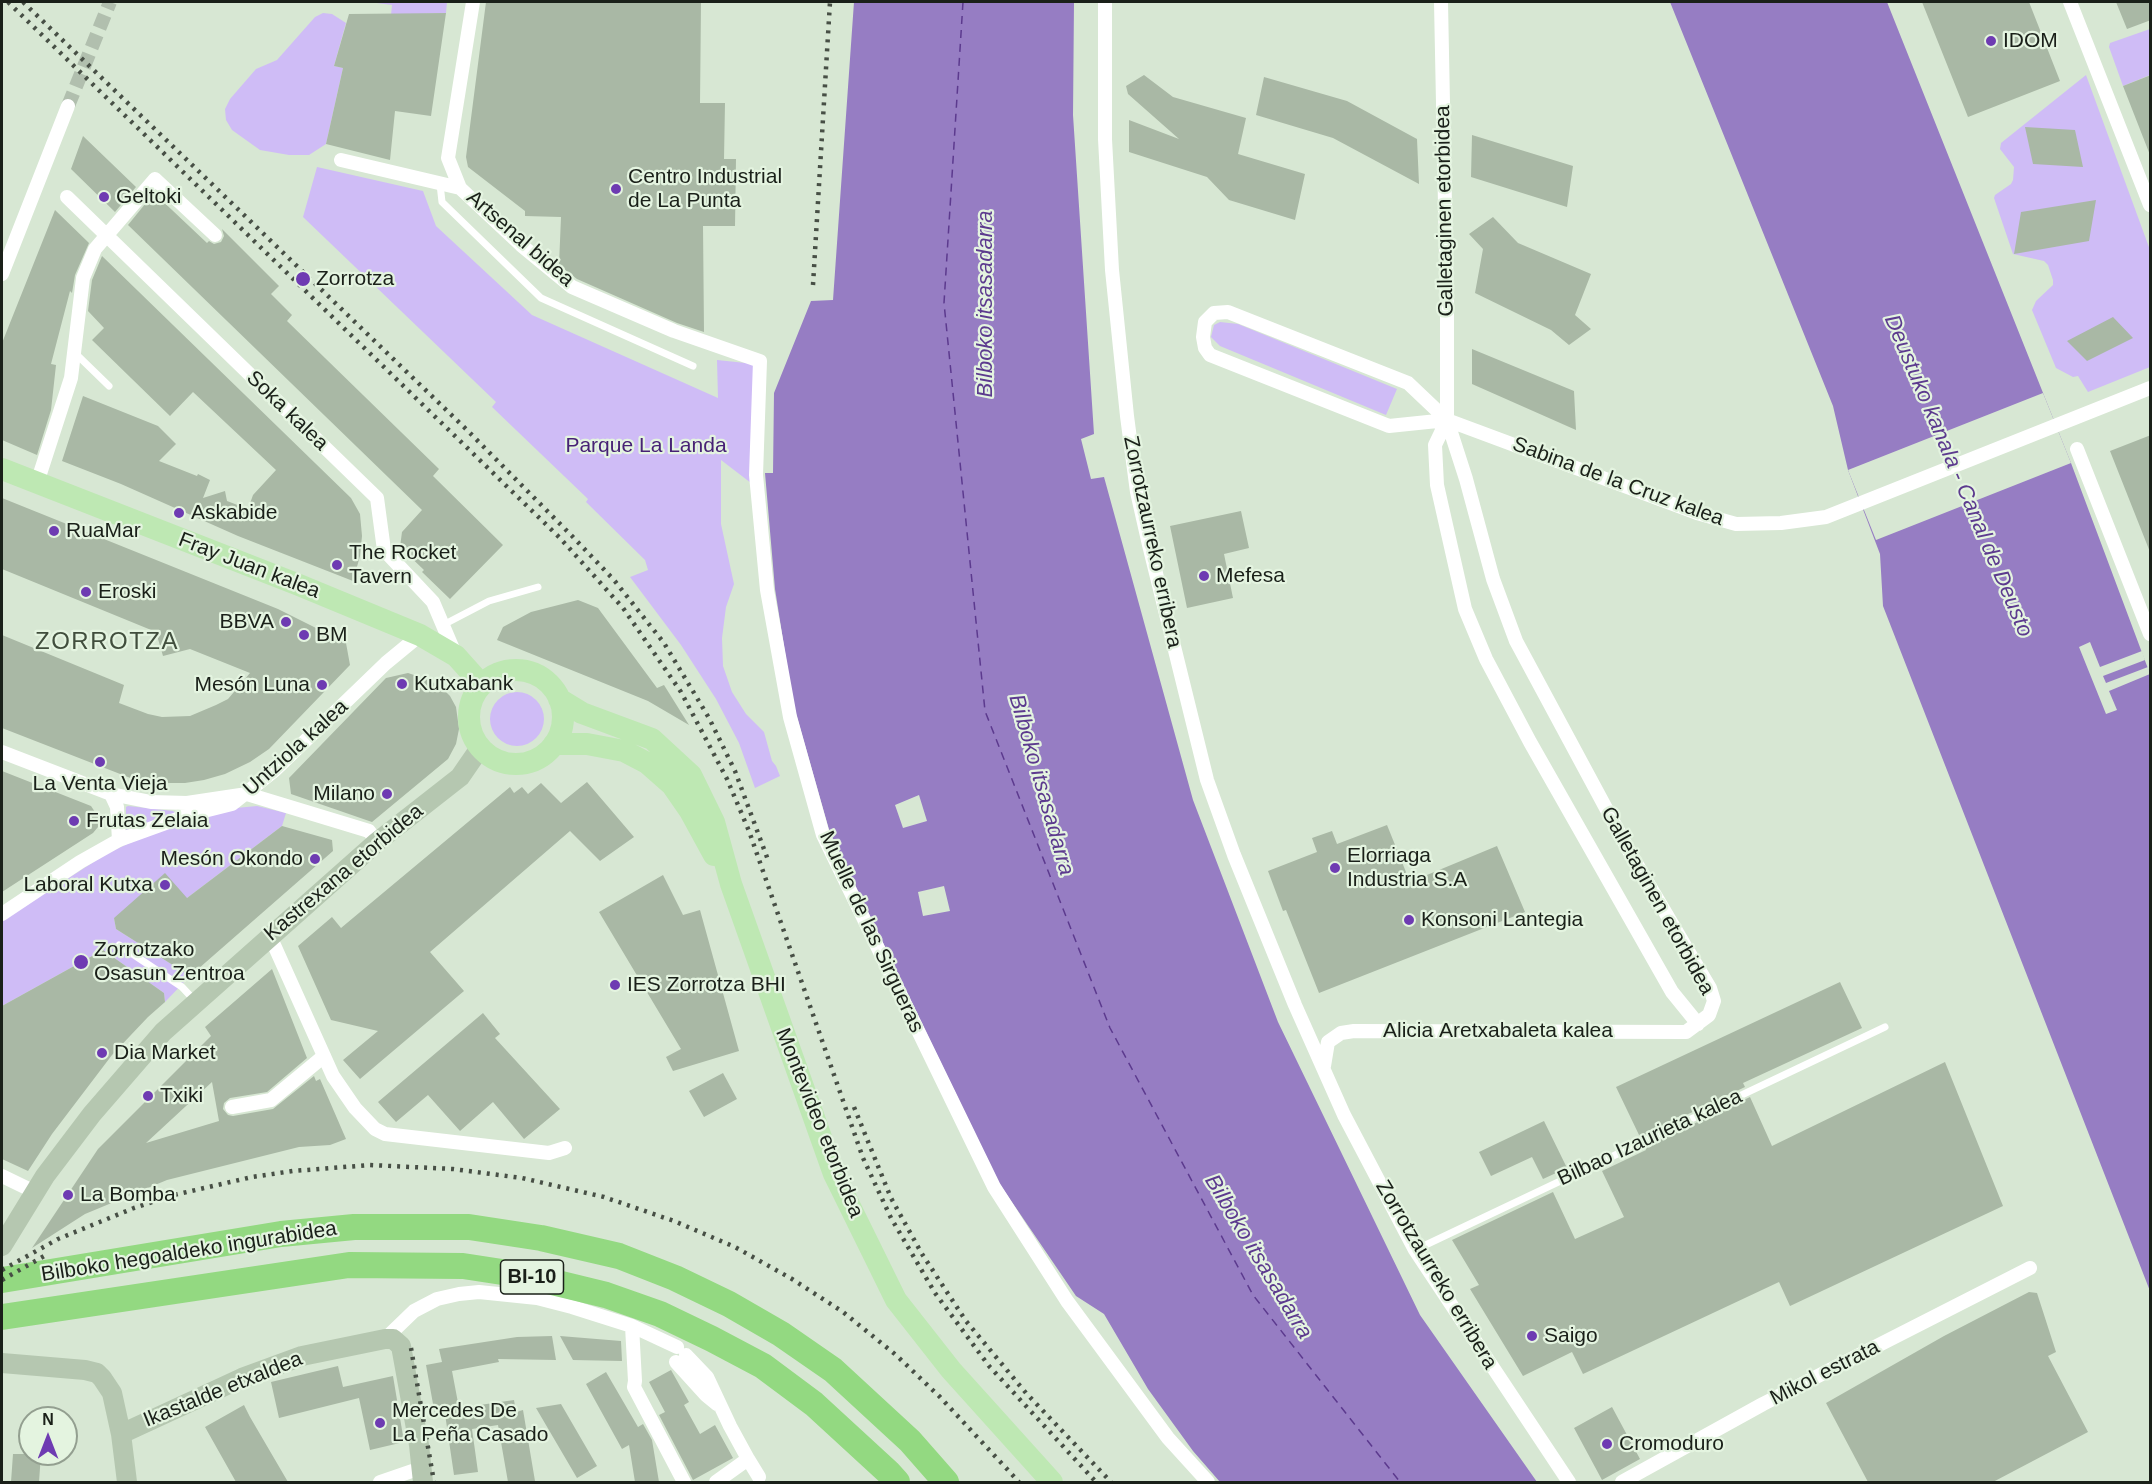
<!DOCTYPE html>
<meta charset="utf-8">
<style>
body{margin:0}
#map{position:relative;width:2152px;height:1484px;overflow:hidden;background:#d7e7d3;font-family:Arial,sans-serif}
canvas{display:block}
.frame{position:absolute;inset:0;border:3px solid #1a2019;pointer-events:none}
.north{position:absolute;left:18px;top:1406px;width:60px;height:60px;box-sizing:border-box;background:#e4f4e0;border:2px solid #939f90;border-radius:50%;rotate:0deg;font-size:16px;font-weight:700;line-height:24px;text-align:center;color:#1a2019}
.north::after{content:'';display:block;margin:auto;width:21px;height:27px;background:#6e3bb2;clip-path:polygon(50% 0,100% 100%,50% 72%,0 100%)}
</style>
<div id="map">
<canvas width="2152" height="1484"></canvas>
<div class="frame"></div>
<div class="north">N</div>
</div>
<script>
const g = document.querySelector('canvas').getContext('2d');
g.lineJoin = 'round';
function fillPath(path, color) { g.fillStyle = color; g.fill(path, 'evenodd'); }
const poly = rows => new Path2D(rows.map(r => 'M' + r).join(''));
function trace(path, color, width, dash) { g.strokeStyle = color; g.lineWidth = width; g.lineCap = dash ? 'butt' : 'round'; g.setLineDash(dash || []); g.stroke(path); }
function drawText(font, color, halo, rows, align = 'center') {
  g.font = font + ' Arial,sans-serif'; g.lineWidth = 4.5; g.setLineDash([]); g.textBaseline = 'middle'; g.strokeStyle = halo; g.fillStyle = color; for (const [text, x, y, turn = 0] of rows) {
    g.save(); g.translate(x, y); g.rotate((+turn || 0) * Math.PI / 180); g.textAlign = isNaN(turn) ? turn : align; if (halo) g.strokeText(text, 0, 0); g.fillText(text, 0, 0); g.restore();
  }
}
fillPath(poly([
 [369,2,447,2,446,13,391,15,392,5],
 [323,13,332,14,346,23,334,66,343,68,326,144,309,155,289,155,260,150,232,130,226,120,225,109,230,99,256,69,277,60,315,17],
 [2150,29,2150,75,2123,86,2109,47,2110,43],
 [2086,75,2150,250,2150,367,2088,392,2078,376,2073,377,2056,368,2032,310,2036,301,2053,285,2053,280,2048,265,2044,261,2013,254,1994,198,1995,195,2011,184,2013,180,2014,167,2000,149,2001,143],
 [317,167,423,191,436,226,532,315,718,398,717,360,755,364,751,483,721,460,721,524,734,584,726,607,722,638,723,666,732,692,746,714,764,732,772,761,776,766,780,776,755,788,739,743,716,699,681,645,630,577,648,570,645,560,586,502,588,499,492,407,496,402,303,217],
 [1220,322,1238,324,1397,389,1386,415,1220,346,1211,337,1214,325],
 '490 719a27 27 0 1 1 54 0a27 27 0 1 1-54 0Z',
 [128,806,173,811,175,813,126,831,126,807],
 [257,806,286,813,282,826,187,898,114,918,116,929,190,976,165,1002,164,993,103,950,2,1006,2,921,106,854,136,840,209,814,236,808]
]), '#cfbcf6');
fillPath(poly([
 [854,2,1074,2,1073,115,1094,434,1081,439,1091,479,1104,477,1193,800,1278,1022,1420,1315,1537,1482,1220,1482,1193,1451,1148,1389,1104,1314,1076,1296,999,1183,830,833,793,703,775,589,765,473,773,473,774,393,811,301,833,300],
 [1670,2,1887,2,2071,463,2150,674,2150,1291,1883,606,1880,554,1848,470,1833,406]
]), '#967dc3');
fillPath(poly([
 [2043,393,2071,463,1876,540,1848,470],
 [2090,642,2100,667,2142,651,2145,660,2103,676,2106,683,2148,667,2150,674,2109,691,2117,710,2106,714,2079,647],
 [919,795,927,821,903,828,895,805],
 [944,886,950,911,923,916,918,892]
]), '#d7e7d3');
trace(poly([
 [963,2,944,303,985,711,1110,1028,1253,1295,1400,1482]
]), '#5c3a8e', 1.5, [8, 6]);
fillPath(poly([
 [486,2,701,2,700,103,725,103,724,159,736,159,735,226,703,226,704,332,677,323,577,279,559,265,561,217,525,216,525,211,468,167,466,157],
 [1922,2,2029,2,2060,81,1968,117],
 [2116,2,2151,2,2151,20,2127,29],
 [446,13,431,116,395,111,390,160,326,144,343,68,334,66,349,14],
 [1144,75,1173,97,1246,118,1238,154,1305,174,1295,220,1229,200,1207,177,1129,152,1129,120,1179,139,1128,94,1126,86],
 [2151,75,2151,155,2150,155,2123,86],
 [1264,77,1347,101,1417,139,1419,184,1333,138,1256,115],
 [2025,127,2075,130,2083,167,2033,164],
 [1472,135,1573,166,1567,207,1471,177],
 [83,136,136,187,115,212,71,169],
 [154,193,207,243,209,241,214,244,221,242,224,236,222,229,279,286,271,294,292,315,287,321,439,469,433,476,503,545,450,599,422,572,424,570,400,547,402,532,422,510,128,225],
 [2096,200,2089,241,2014,254,2021,212],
 [55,210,89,243,75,275,72,293,70,291,51,364,56,365,51,410,37,455,2,440,2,343],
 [1493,217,1518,243,1591,274,1575,315,1591,329,1569,345,1551,330,1475,293,1483,249,1469,234],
 [102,256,351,498,360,514,362,536,360,556,353,581,238,536,121,484,62,461,83,396,158,426,176,444,159,461,197,476,198,474,210,480,203,498,225,491,227,501,248,509,253,495,276,470,193,392,170,416,92,340,104,328,88,311,92,280],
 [2113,317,2133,338,2087,361,2067,341],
 [1472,349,1574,391,1576,430,1472,384],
 [2151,435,2151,552,2150,552,2110,451],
 [2,498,278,609,346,643,350,665,269,749,250,762,225,774,204,780,185,783,155,783,133,779,2,728,2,635,124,685,119,703,148,714,162,717,190,716,216,705,228,699,250,673,190,649,163,656,156,632,2,569],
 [1241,511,1249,548,1224,554,1233,598,1187,608,1170,526],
 [578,600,598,608,657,688,664,685,689,725,648,701,497,640,503,627,531,612],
 [408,673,429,680,442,688,450,696,456,707,459,729,456,744,448,759,372,822,291,794,289,778,386,678],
 [2,771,91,806,99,818,98,827,93,833,2,892],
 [587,782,634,837,600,861,570,831,430,952,464,991,360,1079,343,1060,378,1031,331,1020,298,946,332,917,341,928,510,787,514,793,522,787,528,794,541,783,561,803],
 [1387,825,1410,882,1497,846,1525,912,1319,993,1286,910,1283,911,1268,871,1317,852,1312,838,1332,831,1337,844],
 [282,826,332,840,333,851,190,976,116,929,114,918,165,873,187,898],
 [663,875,683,915,700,910,739,1051,673,1071,666,1057,681,1049,599,912],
 [103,950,164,993,165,1002,148,1017,112,1055,52,1134,28,1171,2,1159,2,1006],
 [272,969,307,1058,267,1092,230,1098,224,1103,223,1109,228,1115,233,1116,273,1109,314,1076,316,1081,320,1079,346,1139,330,1145,299,1147,167,1180,85,1214,32,1248,98,1149,211,1036,205,1027],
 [212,1082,219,1121,146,1143],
 [1840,982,1862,1028,1743,1083,1745,1087,1640,1137,1616,1087],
 [483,1013,500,1034,495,1038,560,1109,524,1139,493,1102,460,1131,428,1095,396,1122,378,1102],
 [1945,1062,2003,1206,1790,1306,1779,1282,1583,1374,1572,1352,1523,1376,1470,1289,1479,1285,1452,1240,1553,1192,1575,1239,1624,1217,1602,1171,1646,1150,1645,1147,1750,1097,1772,1146],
 [723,1073,737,1099,704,1117,689,1091],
 [1544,1121,1567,1168,1543,1179,1532,1157,1491,1176,1479,1152],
 [2029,1292,2037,1293,2056,1352,2048,1356,2088,1432,1993,1482,1868,1482,1826,1403,1944,1336],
 [552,1336,556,1360,498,1359,499,1362,452,1371,459,1408,514,1400,516,1412,523,1410,535,1481,508,1482,498,1425,472,1429,478,1472,454,1475,445,1414,435,1415,426,1365,442,1362,439,1349,517,1337],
 [560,1336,621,1341,622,1361,573,1360],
 [338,1366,343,1387,393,1376,404,1442,370,1450,359,1398,279,1418,271,1382],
 [671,1370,689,1402,684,1405,700,1434,715,1425,733,1458,693,1480,659,1415,665,1412,649,1382],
 [606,1372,638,1427,643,1424,652,1440,659,1482,635,1482,629,1445,622,1449,586,1384],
 [561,1404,597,1466,577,1478,536,1408],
 [244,1405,250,1417,288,1482,236,1482,205,1427],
 [1612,1407,1640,1459,1602,1480,1574,1428],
 [13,1454,41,1454,39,1482,11,1482]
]), '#a9b8a5');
trace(poly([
 [68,106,110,2]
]), '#b1bfae', 14, [14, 7]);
trace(poly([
 [440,184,442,202,541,298,693,366],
 [74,352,109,386],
 [443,625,489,601,538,587],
 [119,945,182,987,195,1001],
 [1415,1250,1885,1027]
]), '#fff', 7);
trace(poly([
 [1105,2,1105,139,1112,270,1127,416,1137,492,1149,545,1207,780,1234,855,1295,1005,1344,1115,1415,1250,1569,1482],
 [2070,2,2150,205],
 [341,160,460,188,521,245,572,287,674,331,760,361,756,475,767,590,790,717,823,835,994,1187,1067,1301,1168,1438,1208,1482],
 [460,188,448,158,473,2],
 [67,197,377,498,384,550,433,602,456,656],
 [2,274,68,106],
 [1447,420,1389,426,1210,355,1205,348,1203,337,1205,322,1214,313,1228,312,1408,383,1447,420,1697,513,1736,524,1781,523,1826,517,2150,388],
 [1447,420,1435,445,1437,485,1465,609,1486,659,1530,742,1672,992,1698,1024],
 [2077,449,2150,634],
 [37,483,71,378,83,278,95,249,155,179,215,235],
 [2,752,111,794,151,802,187,803,247,794,369,831,377,842],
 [111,794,117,807,119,840],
 [2,914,80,862,119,840,188,815,232,804,275,770,386,663,420,635],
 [270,936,333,1076,355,1108,375,1129,385,1134,549,1153,565,1148],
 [1324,1066,1328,1042,1341,1033,1354,1031,1686,1032,1709,1015,1714,1001,1710,988,1629,851,1516,641,1493,579,1466,479,1447,420,1447,307,1441,2],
 [232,1107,271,1100,324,1056],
 [2,1176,35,1192],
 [632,1326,635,1381,634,1387,684,1482],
 [385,1339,414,1311,437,1299,459,1294,479,1292,537,1298,572,1307,632,1326,677,1347],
 [686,1355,707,1377,730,1426,748,1459,716,1482],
 [676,1362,706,1395,717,1404],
 [748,1459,759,1477],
 [380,1482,412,1471],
 [1622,1482,1763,1404,2030,1268]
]), '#fff', 14);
trace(poly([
 [2,1246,45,1176,92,1114,163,1032,377,842,460,777,480,748],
 [2,1363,85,1370,97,1373,102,1378,112,1393,121,1434,127,1482],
 [121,1434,242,1378,302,1356,385,1339,393,1339,401,1346,419,1445,423,1482]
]), '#b5c7b0', 20);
trace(poly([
 [2,469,299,585,420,635,456,656,482,685],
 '469 717a47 47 0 1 1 94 0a47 47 0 1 1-94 0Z',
 [559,699,582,713,652,739,691,775,714,822,731,884,834,1174,896,1300,951,1370,1052,1482],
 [554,744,587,744,624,751,647,763,672,785,690,811,714,855]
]), '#bee8b3', 22);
trace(poly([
 [2,1280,281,1234,354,1227,469,1227,541,1238,619,1256,675,1278,729,1304,781,1334,833,1370,910,1441,946,1482],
 [2,1317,349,1265,463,1266,528,1276,606,1295,660,1314,712,1339,763,1366,814,1404,888,1472,897,1482]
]), '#93d981', 26);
trace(poly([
 [8,2,560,538,623,608,681,692,727,779,749,831,863,1158,891,1218,935,1293,989,1366,1096,1482],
 [23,2,466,429,572,536,614,580,664,643,709,718,735,771,768,860],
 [813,285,830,2],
 [854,1107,891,1198,922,1254,966,1321,1026,1393,1111,1482],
 [2,1270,58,1239,134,1208,174,1195,252,1177,293,1171,370,1165,453,1169,522,1178,604,1197,674,1221,735,1247,792,1279,843,1312,896,1355,940,1397,1019,1482],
 [2,1280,46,1255],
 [411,1348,434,1482]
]), '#474f45', 4.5, [3, 6]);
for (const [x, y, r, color] of [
 [1991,41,6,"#6e3bb2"],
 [616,189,6,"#6e3bb2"],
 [104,197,6,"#6e3bb2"],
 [303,279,8,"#6e3bb2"],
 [179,513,6,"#6e3bb2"],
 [54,531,6,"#6e3bb2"],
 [337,565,6,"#6e3bb2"],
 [1204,576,6,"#6e3bb2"],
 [86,592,6,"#6e3bb2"],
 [286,622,6,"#6e3bb2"],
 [304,635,6,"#6e3bb2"],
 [402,684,6,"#6e3bb2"],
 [322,685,6,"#6e3bb2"],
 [100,762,6,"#6e3bb2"],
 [387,794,6,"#6e3bb2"],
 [74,821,6,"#6e3bb2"],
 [315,859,6,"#6e3bb2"],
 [1335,868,6,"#6e3bb2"],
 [165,885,6,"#6e3bb2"],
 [1409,920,6,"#6e3bb2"],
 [81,962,8,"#6e3bb2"],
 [615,985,6,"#6e3bb2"],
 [102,1053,6,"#6e3bb2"],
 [148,1096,6,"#6e3bb2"],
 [68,1195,6,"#6e3bb2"],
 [1532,1336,6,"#6e3bb2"],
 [380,1423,6,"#6e3bb2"],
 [1607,1444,6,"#6e3bb2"]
]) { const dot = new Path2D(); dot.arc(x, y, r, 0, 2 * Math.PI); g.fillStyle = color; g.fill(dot); trace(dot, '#e4f4e0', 2); }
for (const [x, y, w] of [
 [532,1277,63]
]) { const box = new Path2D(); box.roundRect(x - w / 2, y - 17, w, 34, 4.5); g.fillStyle = '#e4f4e0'; g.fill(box); trace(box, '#1a2019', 1.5); }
drawText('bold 20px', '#1a2019', null, [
 ["BI-10",532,1277]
]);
drawText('21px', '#1a2019', '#e4f4e0', [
 ["IDOM",2003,41],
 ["Centro Industrial",628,177],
 ["de La Punta",628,201],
 ["Geltoki",116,197],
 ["Zorrotza",316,279],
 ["Askabide",191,513],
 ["RuaMar",66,531],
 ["The Rocket",349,553],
 ["Tavern",349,577],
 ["Mefesa",1216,576],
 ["Eroski",98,592],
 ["BBVA",274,622,"right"],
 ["BM",316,635],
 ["Kutxabank",414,684],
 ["Mesón Luna",310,685,"right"],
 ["La Venta Vieja",100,784,"center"],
 ["Milano",375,794,"right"],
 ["Frutas Zelaia",86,821],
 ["Elorriaga",1347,856],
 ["Industria S.A",1347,880],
 ["Mesón Okondo",303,859,"right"],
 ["Laboral Kutxa",153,885,"right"],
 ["Konsoni Lantegia",1421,920],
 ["Zorrotzako",94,950],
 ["Osasun Zentroa",94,974],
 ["IES Zorrotza BHI",627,985],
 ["Dia Market",114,1053],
 ["Txiki",160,1096],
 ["La Bomba",80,1195],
 ["Saigo",1544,1336],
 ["Mercedes De",392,1411],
 ["La Peña Casado",392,1435],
 ["Cromoduro",1619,1444]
], 'left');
drawText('21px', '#1a2019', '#e4f4e0', [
 ["Galletaginen etorbidea",1445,211,-91],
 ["Artsenal bidea",520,239,41],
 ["Soka kalea",287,411,44],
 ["Sabina de la Cruz kalea",1618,482,20],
 ["Zorrotzaurreko erribera",1152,542,78],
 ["Fray Juan kalea",249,566,21],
 ["Untziola kalea",296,748,-42],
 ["Kastrexana etorbidea",344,873,-40],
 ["Galletaginen etorbidea",1657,901,61],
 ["Muelle de las Sirgueras",871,932,65],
 ["Alicia Aretxabaleta kalea",1498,1031],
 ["Montevideo etorbidea",819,1123,68],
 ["Bilbao Izaurieta kalea",1650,1138,-25],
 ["Bilboko hegoaldeko ingurabidea",189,1252,-9],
 ["Zorrotzaurreko erribera",1436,1275,59],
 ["Mikol estrata",1825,1373,-27],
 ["Ikastalde etxaldea",223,1390,-22]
]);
drawText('21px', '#472275', '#e4f4e0', [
 ["Parque La Landa",646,446]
]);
drawText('italic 22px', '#5c3a8e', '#e4f4e0', [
 ["Bilboko itsasadarra",986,304,-90],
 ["Deustuko kanala - Canal de Deusto",1958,476,67],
 ["Bilboko itsasadarra",1041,785,74],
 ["Bilboko itsasadarra",1258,1257,59]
]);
g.letterSpacing = '1.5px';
drawText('24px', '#414e3d', '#e4f4e0', [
 ["ZORROTZA",107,642]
]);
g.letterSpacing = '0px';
</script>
